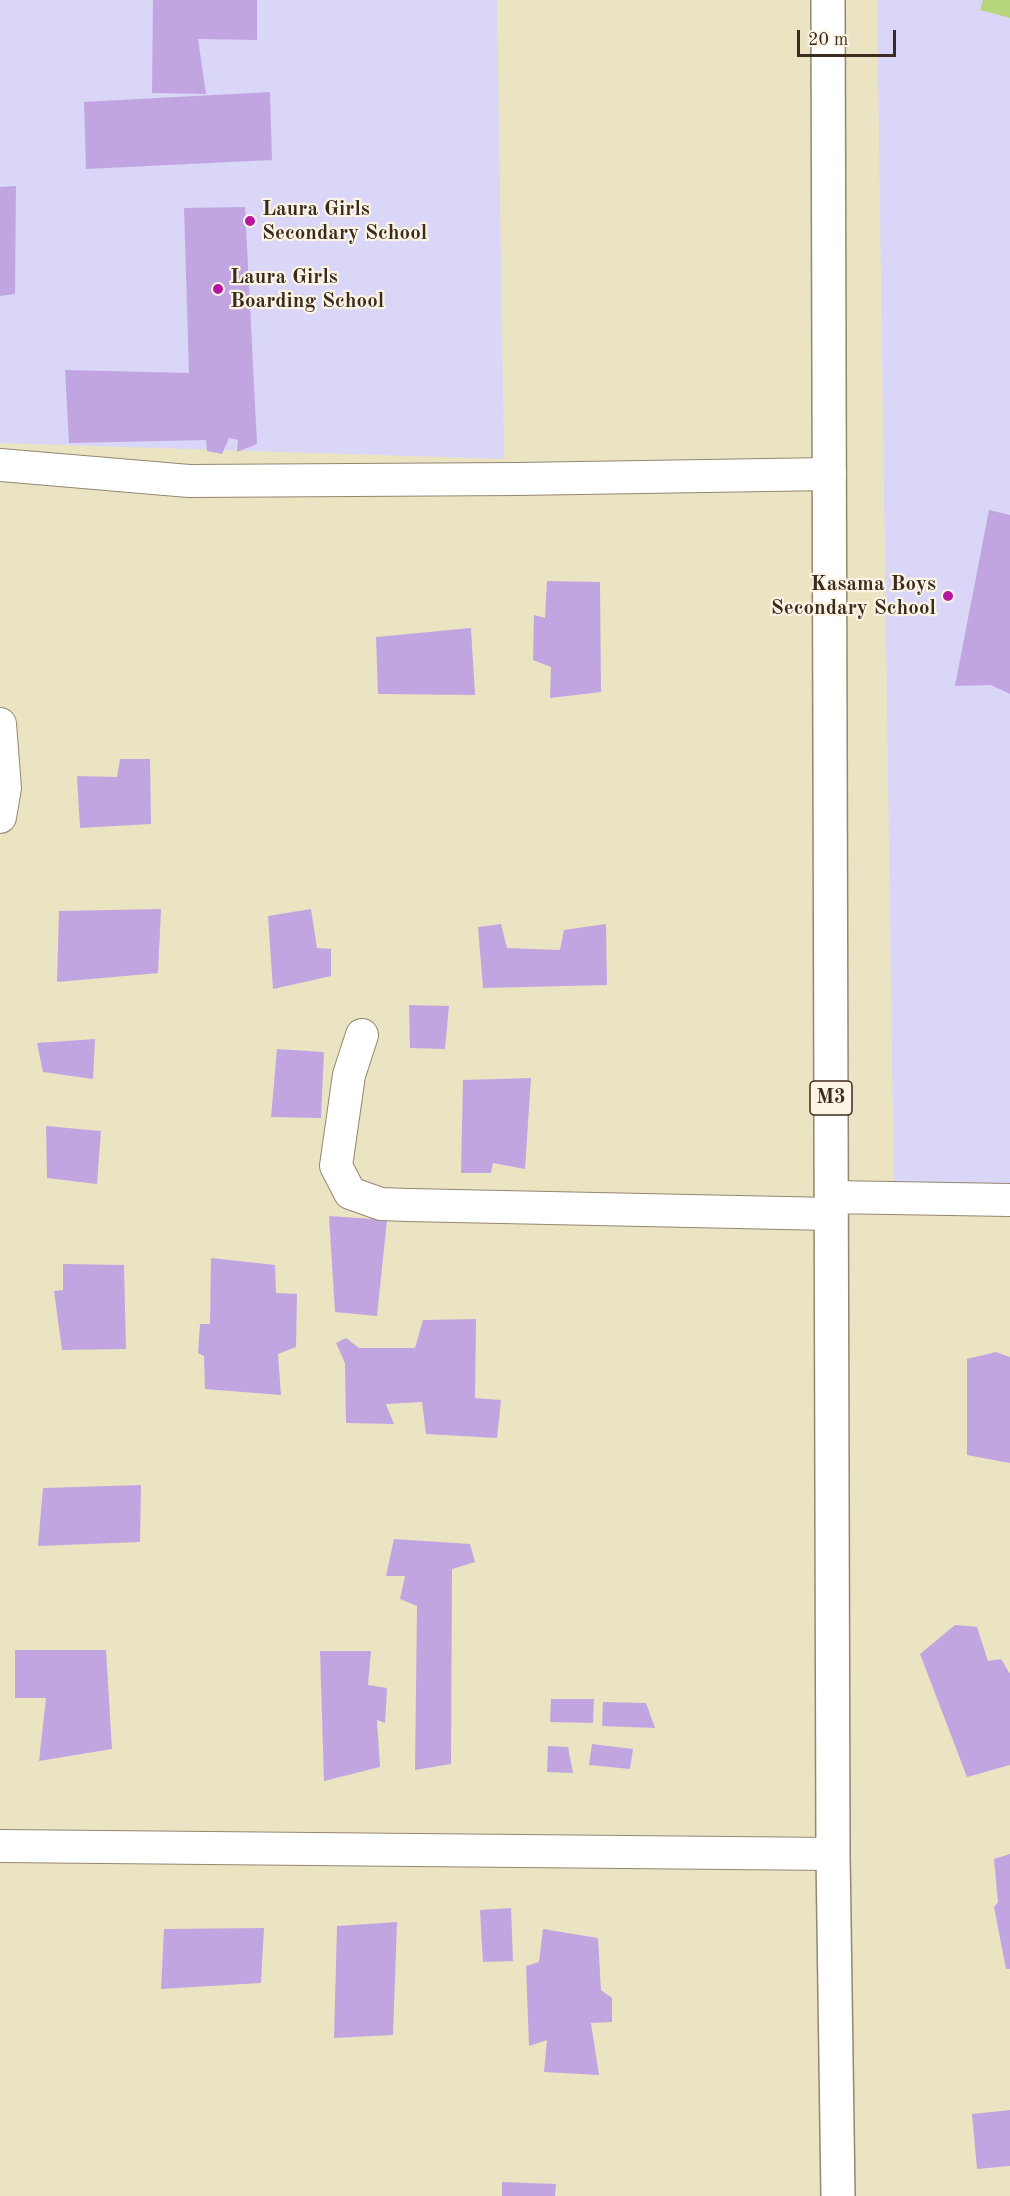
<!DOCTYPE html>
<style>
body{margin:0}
#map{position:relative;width:1010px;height:2196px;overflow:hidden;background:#ebe4c3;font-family:"Old Standard TT",serif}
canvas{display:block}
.scale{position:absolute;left:797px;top:30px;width:99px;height:27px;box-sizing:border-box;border:3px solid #3b2a1e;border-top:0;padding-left:8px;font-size:18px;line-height:21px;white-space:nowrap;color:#3b2a1e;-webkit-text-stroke:4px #fcf5e5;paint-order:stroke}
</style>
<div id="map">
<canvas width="1010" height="2196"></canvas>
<div class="scale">20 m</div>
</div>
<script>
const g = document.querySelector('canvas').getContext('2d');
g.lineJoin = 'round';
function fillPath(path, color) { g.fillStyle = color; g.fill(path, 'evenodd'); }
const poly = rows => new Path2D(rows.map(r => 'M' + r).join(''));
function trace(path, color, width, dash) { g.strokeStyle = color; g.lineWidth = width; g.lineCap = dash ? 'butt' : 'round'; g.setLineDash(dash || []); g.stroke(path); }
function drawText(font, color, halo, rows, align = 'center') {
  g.font = font + ' "Old Standard TT",serif'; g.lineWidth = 4.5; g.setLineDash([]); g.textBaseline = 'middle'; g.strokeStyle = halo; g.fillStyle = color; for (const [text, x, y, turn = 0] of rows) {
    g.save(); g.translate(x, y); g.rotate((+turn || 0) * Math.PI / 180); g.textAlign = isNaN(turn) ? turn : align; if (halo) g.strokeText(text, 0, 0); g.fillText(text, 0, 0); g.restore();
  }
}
fillPath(poly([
 [0,0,497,0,504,459,0,443],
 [877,0,1010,0,1010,1192,894,1198]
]), '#d9d6f7');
fillPath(poly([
 [983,0,1010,0,1010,18,980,10]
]), '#b7d57b');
fillPath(poly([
 [153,0,257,0,257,40,198,39,206,94,152,93],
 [270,92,272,160,86,169,84,102],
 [16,186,15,294,0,296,0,187],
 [245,207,257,444,237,452,238,440,229,438,222,454,207,451,206,440,69,443,65,370,189,373,184,208],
 [989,510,1010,515,1010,694,991,685,955,686],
 [547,581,600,582,601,692,550,698,551,667,533,660,534,615,545,618],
 [471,628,475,695,378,694,376,637],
 [120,759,150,759,151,824,80,828,77,776,117,777],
 [161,909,158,973,57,982,59,911],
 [311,909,317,948,331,949,331,976,273,989,268,916],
 [501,924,507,948,560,950,564,930,606,924,607,985,483,988,478,927],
 [409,1005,449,1006,445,1049,410,1048],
 [95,1039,93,1079,43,1072,37,1043],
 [277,1049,324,1052,321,1118,271,1117],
 [531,1078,525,1169,493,1163,491,1173,461,1173,463,1080],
 [46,1126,101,1131,97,1184,47,1178],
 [329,1216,387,1220,377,1316,335,1312],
 [211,1258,275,1265,276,1293,297,1294,296,1347,278,1354,281,1395,205,1389,204,1356,198,1353,200,1324,210,1324],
 [63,1264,124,1265,126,1349,62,1350,54,1291,63,1290],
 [476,1319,475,1398,501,1400,497,1438,426,1434,422,1402,386,1404,394,1424,346,1423,345,1363,336,1343,346,1338,359,1348,415,1348,423,1320],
 [996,1352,1010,1357,1010,1463,967,1455,967,1359],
 [141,1485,140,1542,38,1546,43,1488],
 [394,1539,470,1544,475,1562,452,1569,451,1764,415,1770,417,1606,400,1599,405,1576,386,1576],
 [955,1625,977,1627,988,1661,1001,1659,1010,1674,1010,1765,967,1777,920,1654],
 [15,1650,106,1650,112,1749,39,1761,46,1698,15,1698],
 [320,1651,371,1651,368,1685,387,1688,385,1723,377,1720,380,1767,324,1781],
 [551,1699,594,1699,593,1723,550,1722],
 [603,1702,646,1703,655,1728,602,1726],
 [592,1744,633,1749,630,1769,589,1765],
 [548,1746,568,1747,573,1773,547,1772],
 [1010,1854,1010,1969,1006,1969,994,1907,998,1902,994,1859],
 [511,1908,513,1961,483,1962,480,1910],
 [397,1922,393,2035,334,2038,337,1926],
 [264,1928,261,1983,161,1989,164,1929],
 [543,1929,598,1938,601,1990,612,1998,612,2022,591,2023,599,2075,544,2072,547,2040,529,2046,526,1966,539,1962],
 [1010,2110,1010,2166,977,2169,972,2114],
 [502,2182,556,2184,555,2196,502,2196]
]), '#c1a5e1');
const minor = poly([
 [0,465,189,481,517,479,830,474],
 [0,724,5,788,0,817],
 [362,1035,349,1075,336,1166,350,1193,381,1204,408,1205,831,1214],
 [831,1197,1010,1200],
 [0,1846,833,1854]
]);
const primary = poly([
 [828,0,833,1854,838,2196]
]);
trace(minor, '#938770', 34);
trace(primary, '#938770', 36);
trace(minor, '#fff', 32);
trace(primary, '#fff', 33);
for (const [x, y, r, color] of [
 [250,221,6,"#b5179e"],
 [218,289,6,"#b5179e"],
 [948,596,6,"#b5179e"]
]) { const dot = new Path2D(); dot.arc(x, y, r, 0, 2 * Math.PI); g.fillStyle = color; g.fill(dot); trace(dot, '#fcf5e5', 2); }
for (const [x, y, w] of [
 [831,1098,42]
]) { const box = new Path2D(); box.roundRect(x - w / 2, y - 17, w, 34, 4.5); g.fillStyle = '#fcf5e5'; g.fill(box); trace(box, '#3b2a1e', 1.5); }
drawText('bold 20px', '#3b2a1e', null, [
 ["M3",831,1098]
]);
drawText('bold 21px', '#3b2a1e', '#fcf5e5', [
 ["Laura Girls",262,209],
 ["Secondary School",262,233],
 ["Laura Girls",230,277],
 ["Boarding School",230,301],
 ["Kasama Boys",936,584,"right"],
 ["Secondary School",936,608,"right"]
], 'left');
</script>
